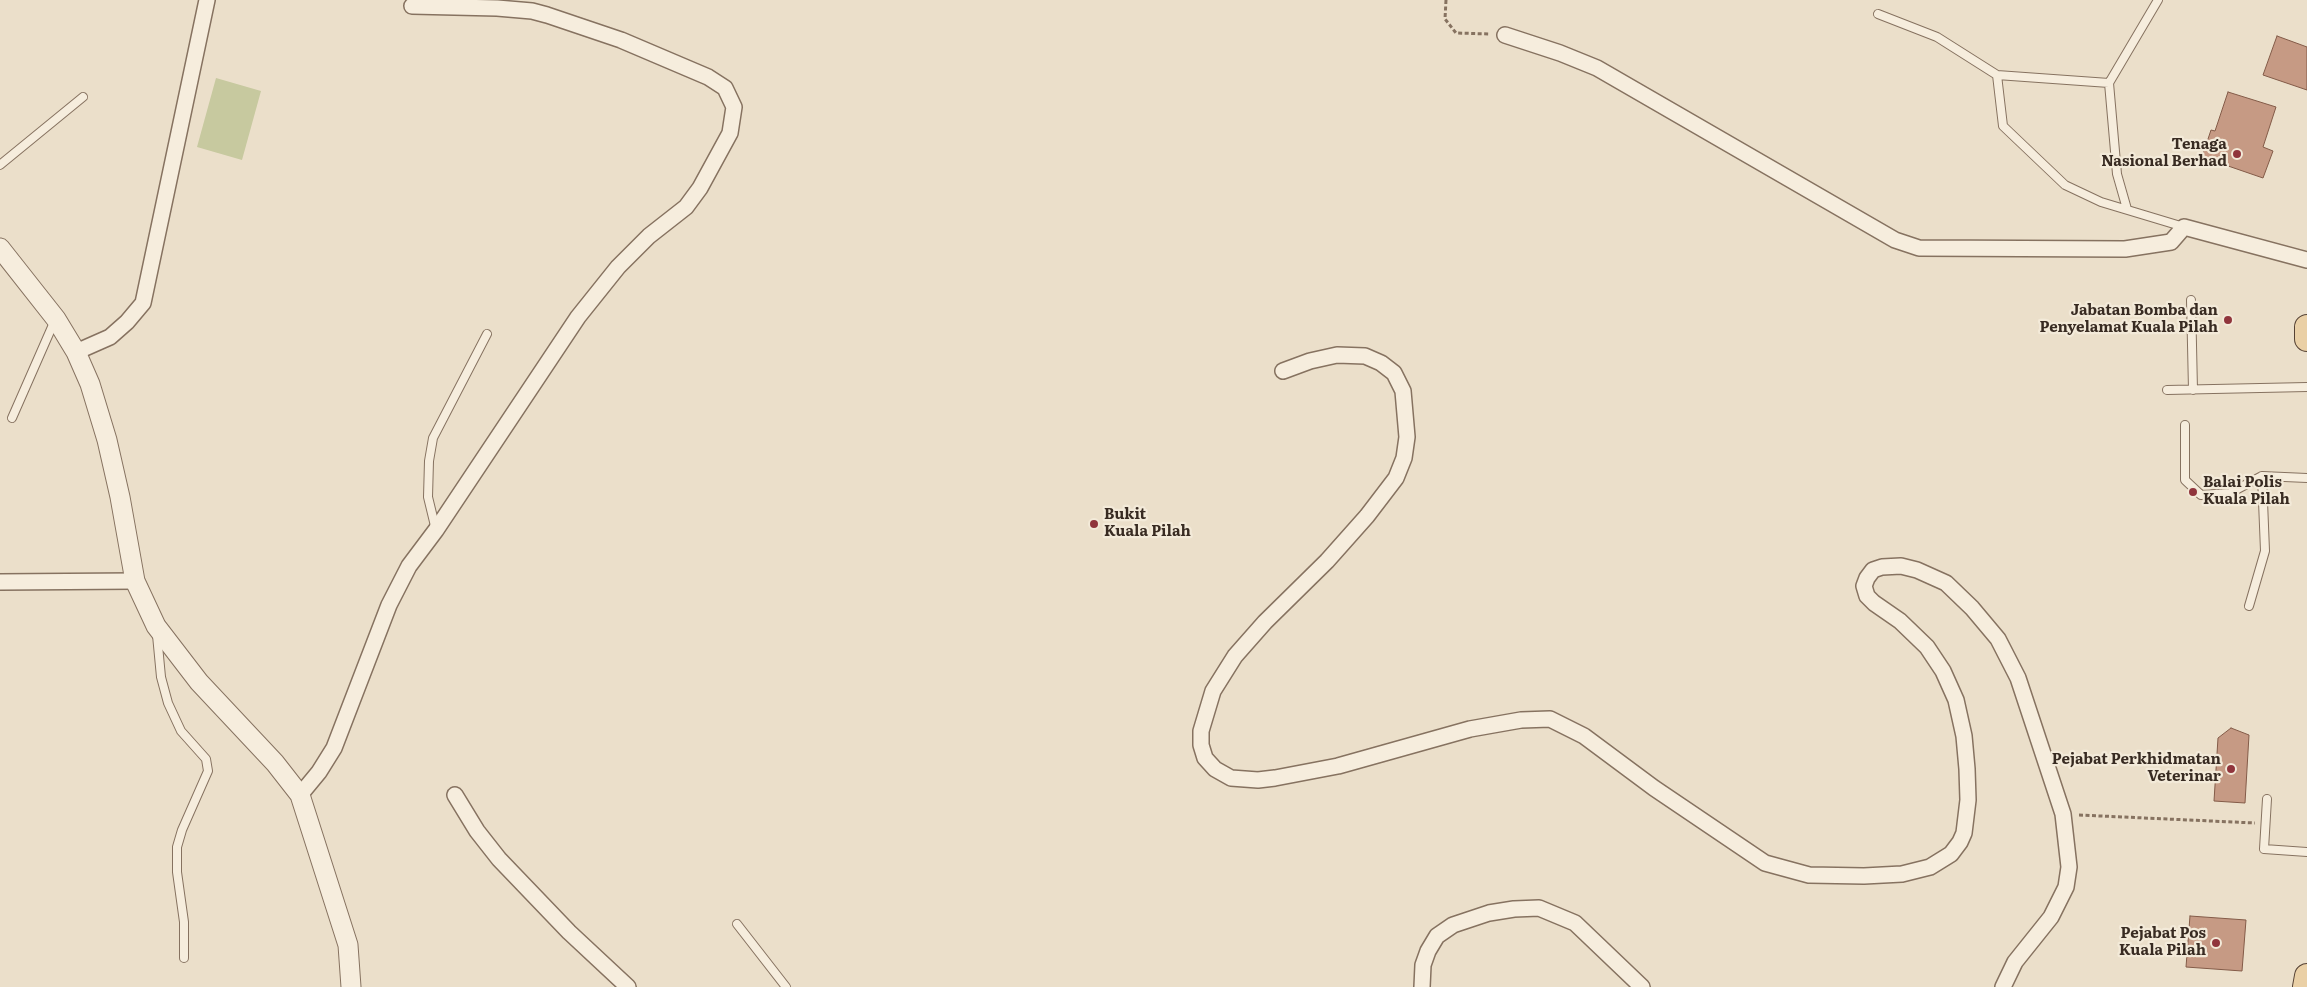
<!DOCTYPE html>
<style>
body{margin:0}
canvas{display:block;background:#ebdfca}
</style>
<canvas width="2307" height="987"></canvas>
<script>
const g = document.querySelector('canvas').getContext('2d');
g.lineJoin = 'round';
function fillPath(path, color) { g.fillStyle = color; g.fill(path, 'evenodd'); }
const poly = rows => new Path2D(rows.map(r => 'M' + r).join(''));
function trace(path, color, width, dash) { g.strokeStyle = color; g.lineWidth = width; g.lineCap = dash ? 'butt' : 'round'; g.setLineDash(dash || []); g.stroke(path); }
function drawText(font, color, halo, rows, align = 'center') {
  g.font = font + ' Literata,serif'; g.lineWidth = 4.5; g.setLineDash([]); g.textBaseline = 'middle'; g.strokeStyle = halo; g.fillStyle = color; for (const [text, x, y, turn = 0] of rows) {
    g.save(); g.translate(x, y); g.rotate((+turn || 0) * Math.PI / 180); g.textAlign = isNaN(turn) ? turn : align; if (halo) g.strokeText(text, 0, 0); g.fillText(text, 0, 0); g.restore();
  }
}
fillPath(poly([
 [216,78,261,91,242,160,197,147]
]), '#c7c99f');
const building = poly([
 [2277,36,2307,47,2307,90,2263,75,2277,36],
 [2228,92,2276,107,2263,147,2273,151,2263,178,2202,157,2211,130,2215,131,2228,92],
 [2231,728,2249,735,2245,803,2214,801,2218,738,2231,728],
 [2190,916,2246,920,2242,971,2186,967,2190,916]
]);
fillPath(building, '#c69a84');
trace(building, '#835b48', 1);
const service = poly([
 [1878,14,1937,37,1997,75,2003,126,2065,185,2101,202,2184,227],
 [1997,75,2109,83],
 [0,165,83,97],
 [2127,209,2117,174,2109,83,2158,0],
 [2191,300,2193,390],
 [2167,390,2307,387],
 [12,418,55,320],
 [2185,425,2185,480,2201,495,2230,493,2262,476,2307,478],
 [436,530,428,497,429,461,433,438,487,334],
 [2249,606,2265,551,2262,476],
 [157,635,161,677,168,703,181,731,206,759,208,771,182,830,177,847,177,872,184,922,184,958],
 [2267,799,2264,849,2307,852],
 [737,924,786,987]
]);
const minor = poly([
 [1505,35,1560,53,1597,68,1895,240,1919,248,2125,249,2171,242,2184,227,2307,260],
 [76,352,110,337,127,322,143,303,207,0],
 [1283,371,1310,361,1337,355,1365,356,1381,363,1394,373,1403,391,1407,437,1404,458,1396,478,1367,516,1327,561,1265,622,1235,656,1213,691,1201,731,1201,745,1205,758,1215,769,1231,778,1258,780,1275,778,1338,766,1470,729,1521,720,1550,719,1584,736,1654,788,1765,863,1809,875,1864,876,1902,874,1930,867,1951,854,1960,842,1964,833,1968,800,1967,769,1964,736,1956,700,1943,671,1927,647,1900,621,1874,603,1867,596,1864,586,1867,578,1873,570,1882,567,1901,566,1917,570,1946,583,1972,608,1998,639,2018,678,2063,814,2069,867,2066,887,2051,917,2015,962,2003,987],
 [0,582,135,581],
 [300,795,319,772,334,748,389,605,409,566,436,530,578,317,618,267,649,236,686,207,700,188,730,133,734,107,725,88,708,77,621,40,547,15,532,11,497,8,412,6],
 [455,795,477,831,499,859,569,932,628,987],
 [1422,987,1423,965,1428,951,1437,936,1453,925,1489,913,1514,909,1539,908,1575,923,1642,987]
]);
const tertiary = poly([
 [0,248,56,319,76,352,90,384,107,440,120,497,135,581,156,626,199,682,275,763,300,795,348,945,351,987]
]);
const primary = poly([
 [2307,327,2307,339],
 [2305,987,2307,976]
]);
trace(service, '#867260', 10);
trace(minor, '#867260', 18);
trace(tertiary, '#867260', 21);
trace(primary, '#554133', 26);
trace(poly([
 [1446,0,1445,19,1456,33,1490,34],
 [2079,815,2255,823]
]), '#867260', 3, [4, 2.5]);
trace(service, '#f6eddd', 8);
trace(minor, '#f6eddd', 15);
trace(tertiary, '#f6eddd', 19);
trace(primary, '#ead0a6', 24);
for (const [x, y, r, color] of [
 [2237,154,5,"#90353c"],
 [2228,320,5,"#90353c"],
 [2193,492,5,"#90353c"],
 [1094,524,5,"#90353c"],
 [2231,769,5,"#90353c"],
 [2216,943,5,"#90353c"]
]) { const dot = new Path2D(); dot.arc(x, y, r, 0, 2 * Math.PI); g.fillStyle = color; g.fill(dot); trace(dot, '#f3ead9', 2); }
drawText('bold 15px', '#382b22', '#f3ead9', [
 ["Tenaga",2227,145],
 ["Nasional Berhad",2227,162],
 ["Jabatan Bomba dan",2218,311],
 ["Penyelamat Kuala Pilah",2218,328],
 ["Balai Polis",2203,483,"left"],
 ["Kuala Pilah",2203,500,"left"],
 ["Bukit",1104,515,"left"],
 ["Kuala Pilah",1104,532,"left"],
 ["Pejabat Perkhidmatan",2221,760],
 ["Veterinar",2221,777],
 ["Pejabat Pos",2206,934],
 ["Kuala Pilah",2206,951]
], 'right');
</script>
